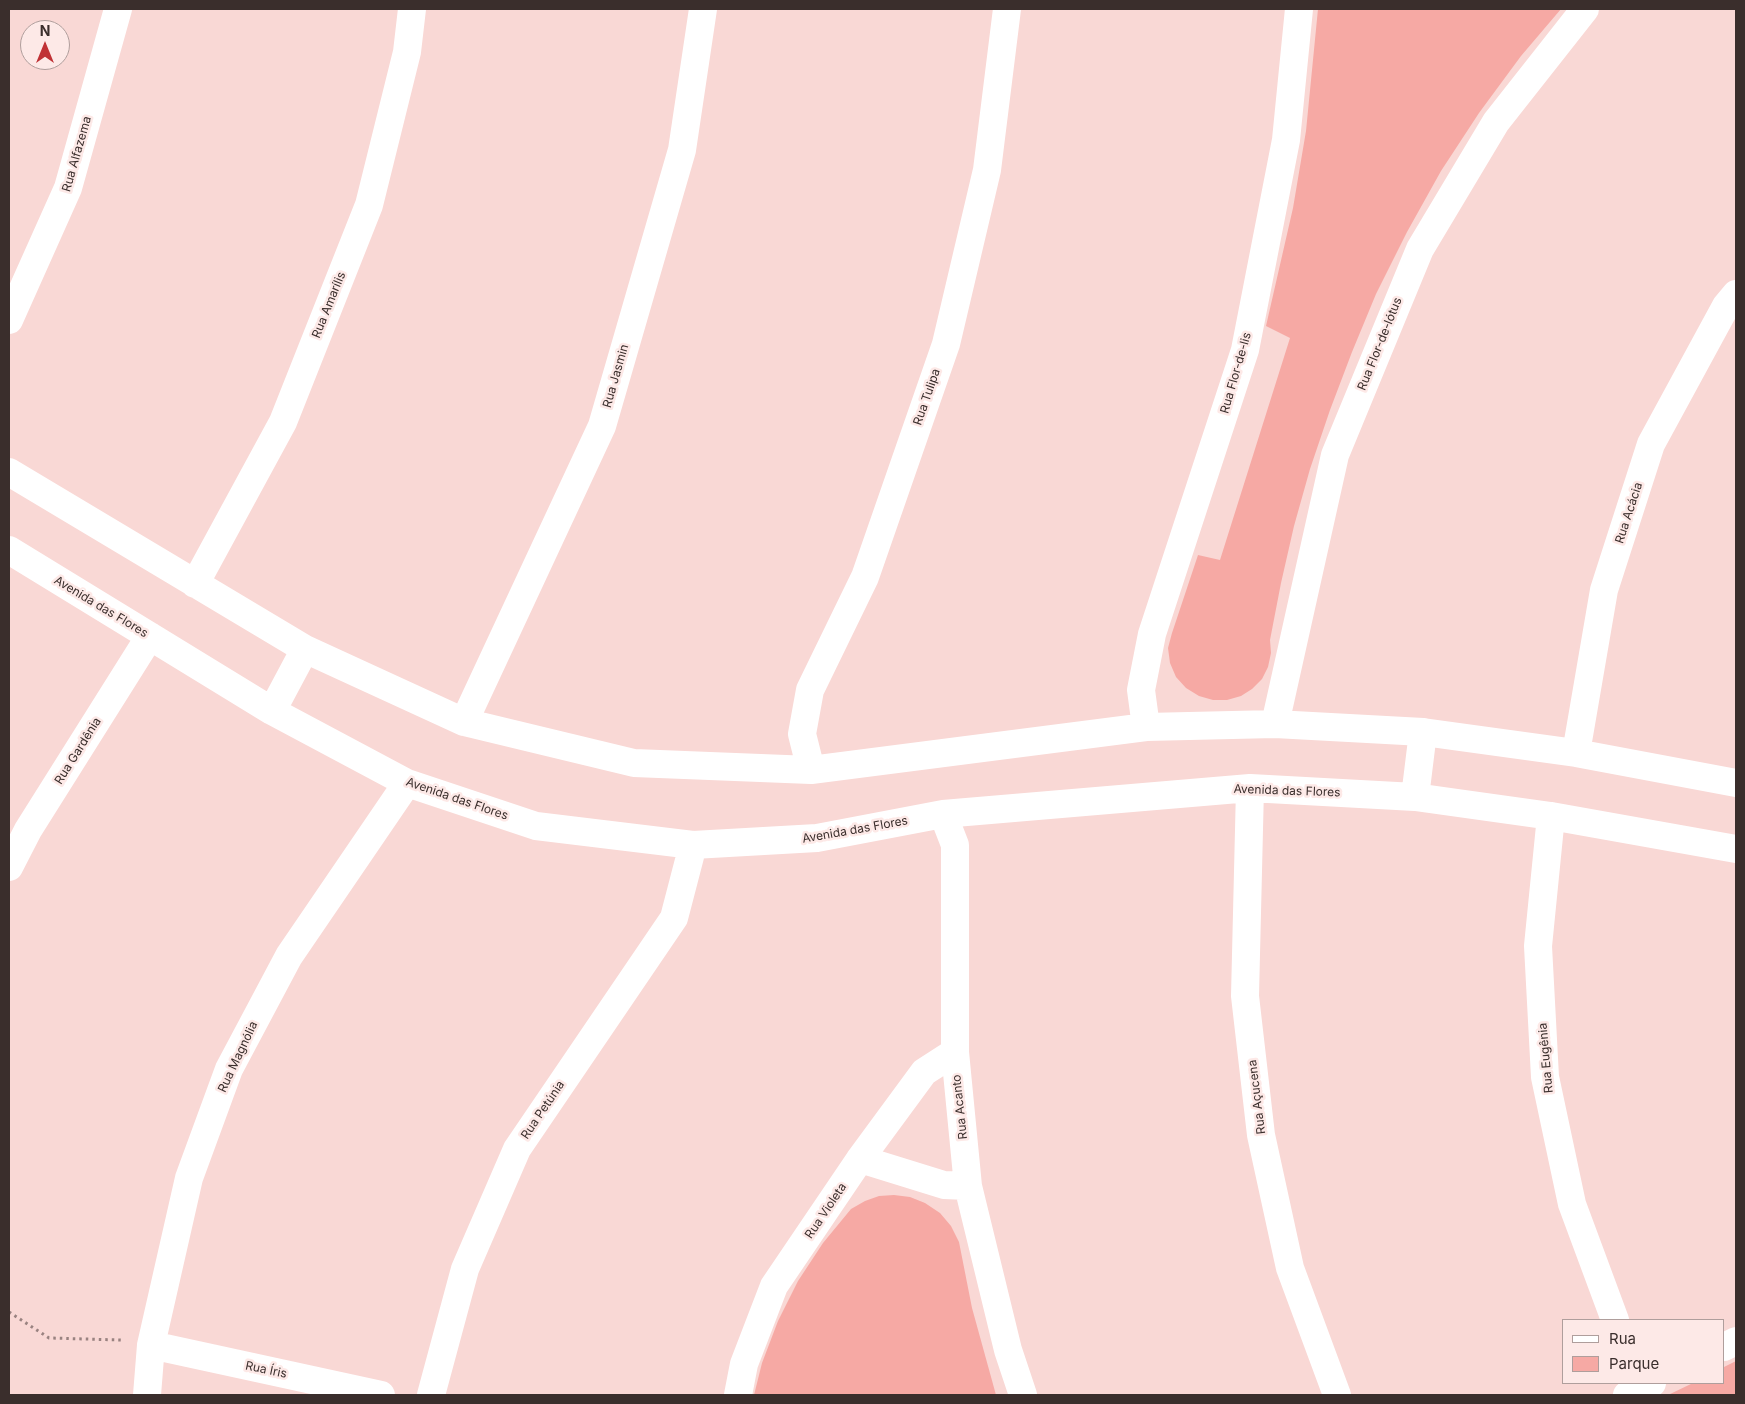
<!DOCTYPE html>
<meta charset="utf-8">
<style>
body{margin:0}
#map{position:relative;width:1745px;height:1404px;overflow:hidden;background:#f9d8d5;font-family:Inter,sans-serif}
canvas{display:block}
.frame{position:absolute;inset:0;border:10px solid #3a2e2c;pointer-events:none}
.legend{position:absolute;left:1562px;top:1319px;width:162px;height:65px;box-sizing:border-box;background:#fde9e7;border:1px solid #af9e9c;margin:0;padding:6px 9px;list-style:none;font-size:15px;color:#3a2e2c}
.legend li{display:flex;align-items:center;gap:10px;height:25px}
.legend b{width:25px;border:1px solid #af9e9c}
.north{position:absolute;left:20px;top:20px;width:50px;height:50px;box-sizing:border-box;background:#fde9e7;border:1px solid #af9e9c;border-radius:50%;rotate:0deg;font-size:14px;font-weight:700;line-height:20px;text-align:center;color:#3a2e2c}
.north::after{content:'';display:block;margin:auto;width:18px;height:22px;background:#c03135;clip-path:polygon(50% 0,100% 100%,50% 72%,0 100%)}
</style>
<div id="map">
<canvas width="1745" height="1404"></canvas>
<div class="frame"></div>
<ul class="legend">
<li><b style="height:6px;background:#fff"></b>Rua</li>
<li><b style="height:14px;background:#f6a9a4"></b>Parque</li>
</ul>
<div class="north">N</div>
</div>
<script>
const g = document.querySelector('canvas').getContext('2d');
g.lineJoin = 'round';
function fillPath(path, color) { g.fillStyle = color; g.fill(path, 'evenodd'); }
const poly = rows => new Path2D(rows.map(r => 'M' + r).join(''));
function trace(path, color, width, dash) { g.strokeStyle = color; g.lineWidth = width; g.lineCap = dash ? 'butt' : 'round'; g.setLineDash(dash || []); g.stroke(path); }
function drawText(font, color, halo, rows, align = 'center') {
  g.font = font + ' Inter,sans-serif'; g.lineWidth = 5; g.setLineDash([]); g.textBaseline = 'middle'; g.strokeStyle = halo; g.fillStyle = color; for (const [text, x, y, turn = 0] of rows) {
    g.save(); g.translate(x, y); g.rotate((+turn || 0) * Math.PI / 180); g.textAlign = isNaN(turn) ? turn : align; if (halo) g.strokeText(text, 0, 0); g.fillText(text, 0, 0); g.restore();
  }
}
fillPath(poly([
 [1318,9,1561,9,1521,56,1479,113,1441,171,1407,232,1376,294,1352,352,1330,410,1310,469,1294,526,1281,583,1270,640,1271,653,1268,667,1262,679,1252,689,1241,696,1227,700,1213,700,1199,696,1186,688,1176,677,1170,663,1168,648,1172,633,1198,555,1220,560,1290,338,1266,326,1293,208,1306,131],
 [894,1195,910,1197,925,1203,940,1213,951,1226,959,1242,972,1308,996,1395,754,1395,762,1363,778,1321,798,1281,823,1243,851,1209,865,1201,879,1196],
 [1736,1361,1736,1395,1668,1395,1693,1383,1724,1383,1724,1367]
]), '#f6a9a4');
trace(poly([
 [9,1312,49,1338,121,1340]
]), '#998280', 3, [2.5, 4]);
trace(poly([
 [9,320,68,188,118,9],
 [9,472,305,649,464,722,634,763,811,770,1146,727,1275,724,1423,732,1576,753,1736,783],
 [9,550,272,711,407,783,536,826,693,845,817,838,943,814,1250,788,1415,797,1551,816,1736,849],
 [195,584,283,422,369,205,407,52,412,9],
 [272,711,305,649],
 [464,722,602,426,682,150,703,9],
 [1275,724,1335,455,1420,249,1496,122,1585,9],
 [1146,727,1141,690,1152,634,1245,350,1286,140,1299,9],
 [1576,753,1604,590,1651,444,1726,306,1736,294],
 [811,770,802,734,810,690,865,577,946,344,987,170,1007,9],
 [1250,788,1245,996,1261,1135,1290,1268,1337,1395],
 [1415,797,1423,732],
 [943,814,955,845,955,1052,968,1186,1008,1350,1023,1395],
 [1551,816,1538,946,1545,1077,1572,1204,1615,1320],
 [9,867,28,830,150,636],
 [860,1159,944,1185,968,1186],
 [151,1345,381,1395],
 [1724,1347,1736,1341],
 [147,1395,151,1345,189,1178,229,1069,289,956,407,783],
 [431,1395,465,1269,517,1149,674,918,693,845],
 [738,1395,744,1364,774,1286,860,1159,924,1072,955,1052],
 [1627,1395,1652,1383]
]), '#fff', 28);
drawText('12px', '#3a2e2c', '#fde9e7', [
 ["Rua Alfazema",77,154,-74],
 ["Rua Amarílis",329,305,-68],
 ["Rua Flor-de-lótus",1380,344,-68],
 ["Rua Flor-de-lis",1236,373,-74],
 ["Rua Jasmin",616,376,-74],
 ["Rua Tulipa",927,397,-71],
 ["Rua Acácia",1629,513,-72],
 ["Avenida das Flores",101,607,31],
 ["Rua Gardênia",78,751,-58],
 ["Avenida das Flores",1287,791,2],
 ["Avenida das Flores",457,799,19],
 ["Avenida das Flores",855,830,-10],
 ["Rua Magnólia",238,1057,-65],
 ["Rua Eugênia",1546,1058,-95],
 ["Rua Açucena",1257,1097,-97],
 ["Rua Acanto",960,1107,-96],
 ["Rua Petúnia",543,1110,-56],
 ["Rua Violeta",826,1211,-56],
 ["Rua Íris",266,1370,12]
]);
</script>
